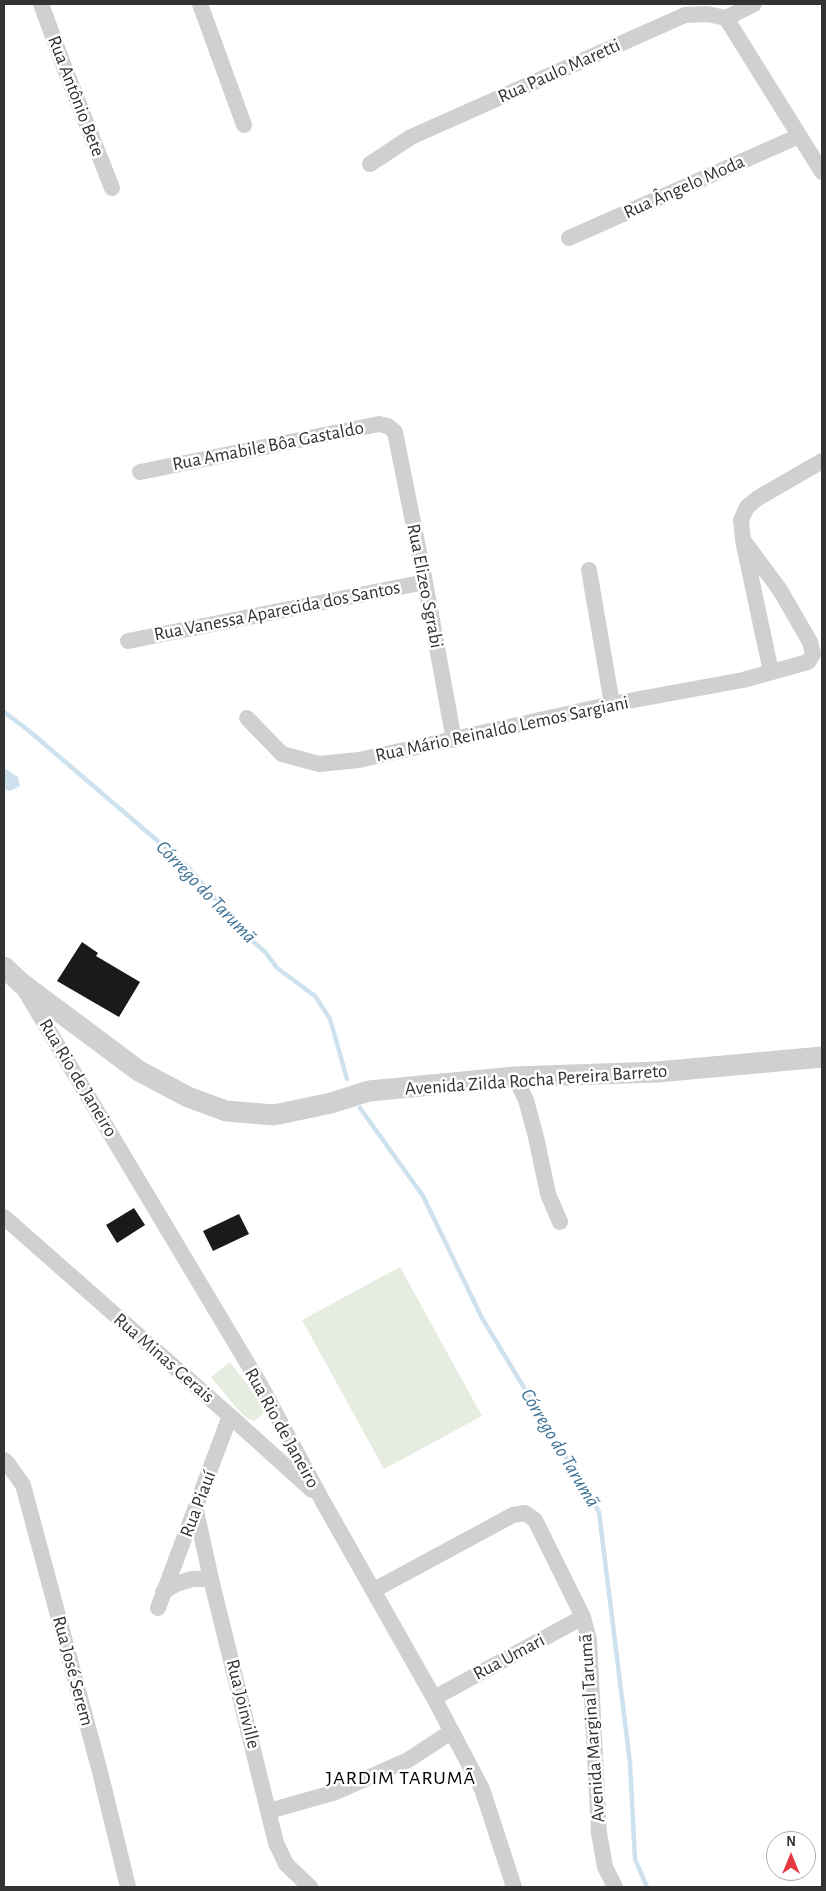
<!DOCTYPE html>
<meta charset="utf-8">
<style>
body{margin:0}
#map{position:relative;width:826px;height:1891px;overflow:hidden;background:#fff;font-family:"Alegreya Sans",sans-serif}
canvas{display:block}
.frame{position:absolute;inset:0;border:5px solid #333;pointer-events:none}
.north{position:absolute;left:766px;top:1831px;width:50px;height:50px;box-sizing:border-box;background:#fff;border:1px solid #adadad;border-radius:50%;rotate:0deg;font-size:14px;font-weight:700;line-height:20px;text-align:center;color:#333}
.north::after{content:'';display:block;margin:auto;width:18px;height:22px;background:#e63844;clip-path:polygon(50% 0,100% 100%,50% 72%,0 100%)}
</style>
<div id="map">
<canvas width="826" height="1891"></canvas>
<div class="frame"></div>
<div class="north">N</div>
</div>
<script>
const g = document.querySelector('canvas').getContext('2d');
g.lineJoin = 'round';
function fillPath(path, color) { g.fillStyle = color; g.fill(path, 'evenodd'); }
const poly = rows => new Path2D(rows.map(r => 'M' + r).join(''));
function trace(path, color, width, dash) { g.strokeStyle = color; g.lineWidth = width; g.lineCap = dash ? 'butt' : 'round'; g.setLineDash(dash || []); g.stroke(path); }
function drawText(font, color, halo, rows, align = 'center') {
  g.font = font + ' "Alegreya Sans",sans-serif'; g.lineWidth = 5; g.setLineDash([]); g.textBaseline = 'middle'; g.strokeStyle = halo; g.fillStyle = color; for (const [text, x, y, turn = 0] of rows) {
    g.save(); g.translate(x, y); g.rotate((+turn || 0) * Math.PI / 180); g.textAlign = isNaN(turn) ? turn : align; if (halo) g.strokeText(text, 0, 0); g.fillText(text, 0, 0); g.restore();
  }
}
fillPath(poly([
 [400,1267,482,1416,384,1469,302,1320],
 [230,1362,258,1399,265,1412,255,1421,247,1418,240,1412,211,1377]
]), '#e6ecdf');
fillPath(poly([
 [4,768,18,777,20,786,10,791,4,789]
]), '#cee1ee');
trace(poly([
 [4,712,28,730,188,867,248,937,266,953,277,968,315,996,330,1019,347,1079],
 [360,1108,423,1196,482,1318,599,1512,630,1763,635,1859,647,1887]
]), '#cee1ee', 4.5);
fillPath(poly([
 [82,942,98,953,96,956,140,982,119,1017,57,981],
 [134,1208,145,1225,117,1243,106,1225],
 [239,1214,249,1234,213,1251,203,1231]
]), '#1a1a1a');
trace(poly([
 [41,4,63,64,112,188],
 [200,4,244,125],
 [726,18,822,172],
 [370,164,411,137,685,15,707,14,726,18,754,4],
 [569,238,799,136],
 [140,472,379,424,388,426,395,432,425,582,454,740],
 [589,570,612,704],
 [128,641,425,582],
 [771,672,743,540,741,520,747,507,758,498,822,461],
 [247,718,282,754,319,764,359,760,612,704,743,680,808,662,813,654,810,642,780,590,743,540],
 [24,989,261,1386,322,1500,434,1698,482,1789,514,1887],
 [515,1077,526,1100,536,1137,548,1194,560,1222],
 [4,1217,230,1416,312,1490],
 [4,1460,8,1464,23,1485,100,1772,128,1887],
 [196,1511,211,1579,276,1843,286,1864,310,1887],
 [374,1590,513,1515,525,1513,535,1520,583,1617,589,1640,599,1833,605,1867,615,1887],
 [163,1592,176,1584,192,1579,211,1579],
 [158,1608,230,1416],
 [434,1698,583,1617],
 [269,1811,336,1792,408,1760,451,1732]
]), '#d0d0d0', 16);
trace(poly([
 [4,967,21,983,139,1071,188,1097,226,1111,274,1115,331,1103,369,1091,515,1077,657,1072,822,1057]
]), '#d0d0d0', 21);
drawText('19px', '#333', '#fff', [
 ["Rua Paulo Maretti",559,71,-24],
 ["Rua Antônio Bete",76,96,69],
 ["Rua Ângelo Moda",684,187,-24],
 ["Rua Amabile Bôa Gastaldo",268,446,-11],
 ["Rua Elizeo Sgrabi",425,586,79],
 ["Rua Vanessa Aparecida dos Santos",277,611,-11],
 ["Rua Mário Reinaldo Lemos Sargiani",502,729,-12],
 ["Rua Rio de Janeiro",78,1078,59],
 ["Avenida Zilda Rocha Pereira Barreto",536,1080,-4],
 ["Rua Minas Gerais",164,1358,41],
 ["Rua Rio de Janeiro",282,1428,61],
 ["Rua Piauí",198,1504,-69],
 ["Rua Umari",509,1657,-28],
 ["Rua José Serem",73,1671,75],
 ["Rua Joinville",243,1704,76],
 ["Avenida Marginal Tarumã",592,1728,-94]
]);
drawText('italic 20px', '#3f7497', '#fff', [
 ["Córrego do Tarumã",206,892,46],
 ["Córrego do Tarumã",560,1448,59]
]);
g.letterSpacing = '1px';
drawText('20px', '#000', '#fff', [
 ["JARDIM TARUMÃ",401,1778]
]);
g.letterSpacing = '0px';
</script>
